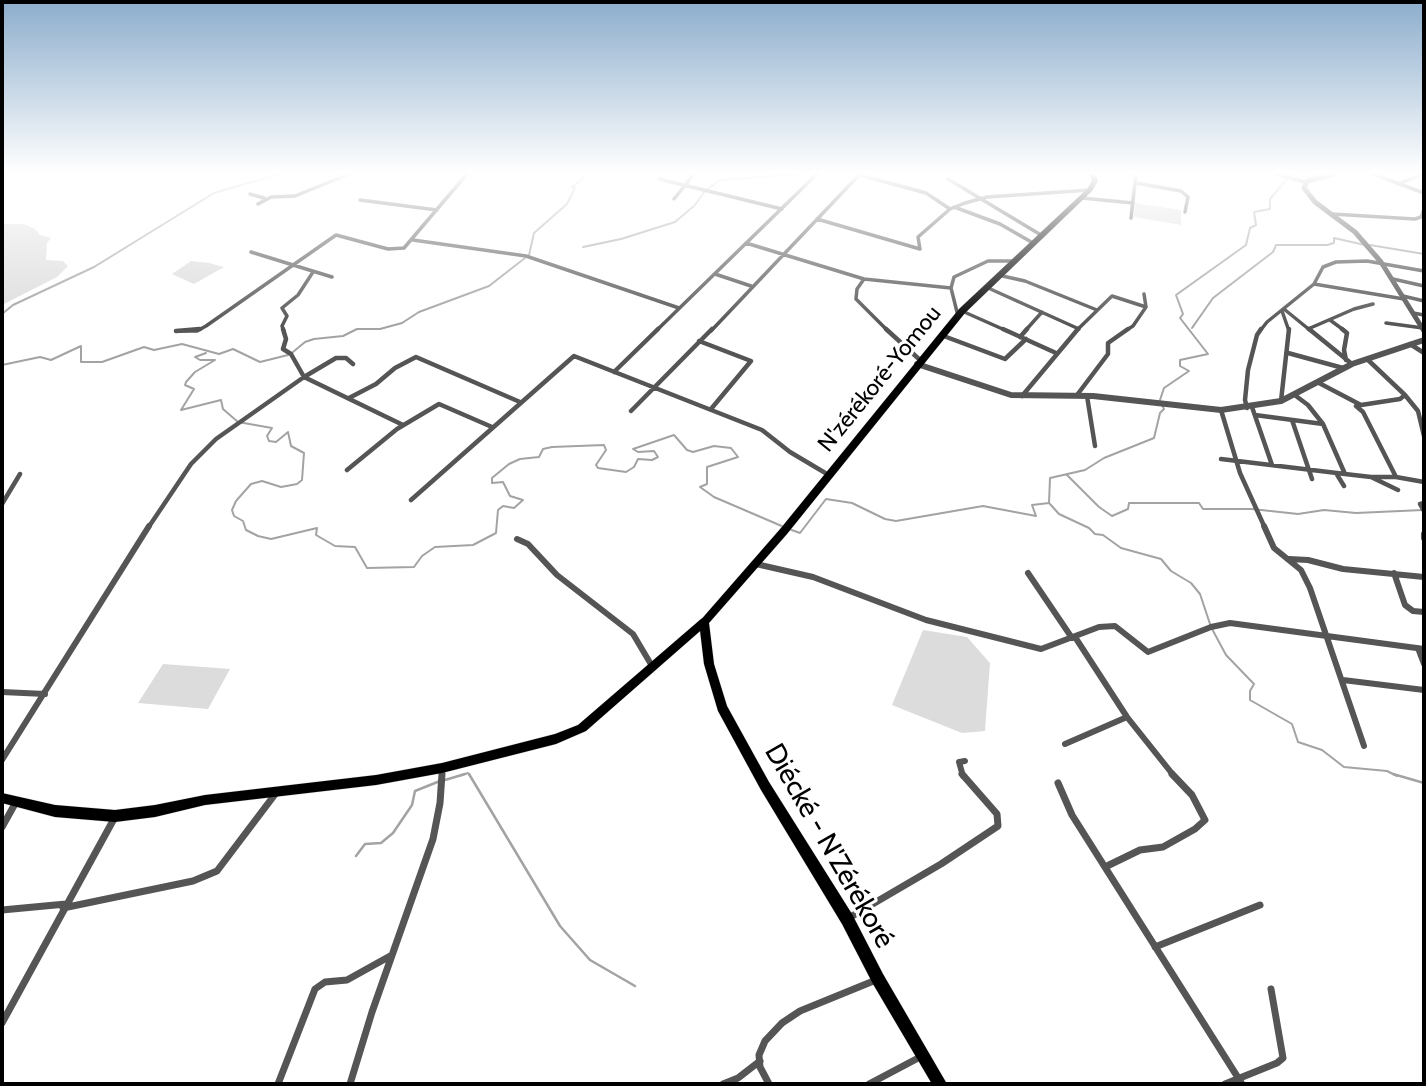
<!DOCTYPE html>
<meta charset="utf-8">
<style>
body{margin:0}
#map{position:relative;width:1426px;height:1086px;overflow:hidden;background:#fff;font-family:Cabin,sans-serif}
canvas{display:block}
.frame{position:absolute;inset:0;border:4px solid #000;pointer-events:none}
</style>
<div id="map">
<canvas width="1426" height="1086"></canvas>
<div class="frame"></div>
</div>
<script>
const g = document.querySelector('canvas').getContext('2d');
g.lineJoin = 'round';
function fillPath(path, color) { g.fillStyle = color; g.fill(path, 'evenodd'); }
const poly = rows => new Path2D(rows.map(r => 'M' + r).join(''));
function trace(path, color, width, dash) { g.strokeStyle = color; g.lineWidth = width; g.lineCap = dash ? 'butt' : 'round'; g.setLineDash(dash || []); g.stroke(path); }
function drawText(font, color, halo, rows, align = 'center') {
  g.font = font + ' Cabin,sans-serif'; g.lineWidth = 6; g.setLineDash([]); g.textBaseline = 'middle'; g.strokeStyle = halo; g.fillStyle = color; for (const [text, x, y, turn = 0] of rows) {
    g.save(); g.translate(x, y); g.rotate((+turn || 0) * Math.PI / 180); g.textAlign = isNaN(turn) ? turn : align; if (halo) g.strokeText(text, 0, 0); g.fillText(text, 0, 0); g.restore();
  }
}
fillPath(poly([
 [1135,203,1181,210,1181,225,1134,217],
 [2,224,24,224,35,229,40,235,51,238,47,243,46,260,63,261,68,266,57,277,2,305],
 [191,261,209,263,224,267,194,284,172,274],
 [923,630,967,637,990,663,985,731,962,733,892,705],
 [163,664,230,669,208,709,138,703]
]), '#dcdcdc');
trace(poly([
 [1370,245,1424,254],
 [583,247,621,239,675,222,695,205,705,191,720,180,802,174],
 [529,255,534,233,567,204,575,188,572,187,588,174],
 [2,314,13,305,94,267,214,193,279,174],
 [1192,328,1213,298,1273,252,1276,245,1327,245,1334,243,1334,238,1365,245],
 [293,352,305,342,314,339,343,336,357,329,380,329,402,323,419,312,489,286,525,258],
 [206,353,195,357,200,360,215,360,195,372,186,382,185,385,194,389,181,410,221,400,223,409,238,422,272,428,267,436,269,441,276,442,288,432,291,446,304,453,302,480,297,484,281,487,262,481,251,484,236,501,232,510,234,516,243,521,246,530,258,536,271,539,317,528,316,535,335,546,355,547,367,568,414,567,422,556,435,547,473,545,496,533,498,510,503,506,514,508,523,500,510,496,503,482,492,483,492,478,509,464,520,459,539,457,543,449,552,447,604,445,606,450,596,465,598,468,626,472,634,467,638,459,652,460,658,457,654,451,638,452,633,449,674,435,687,450,693,452,714,446,731,448,738,457,707,467,707,484,700,487,714,497,784,527],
 [2,365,40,357,51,360,81,346,81,362,102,362,144,347,154,350,182,344,219,354,233,349,260,362,288,355],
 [1160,400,1164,388,1189,371,1180,366,1180,360,1208,354,1180,318,1183,314,1176,295,1246,245,1250,228,1256,225,1254,212,1270,209,1270,199,1287,179,1296,174],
 [1067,475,1099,507,1112,516,1128,509,1129,503,1199,503,1203,509,1252,509,1298,514,1324,510,1356,513,1423,510],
 [1050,504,1059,514,1089,528,1095,534,1103,535,1121,548,1161,559,1171,571,1191,583,1200,594,1211,627,1226,655,1254,684,1250,691,1250,700,1292,724,1298,742,1322,750,1344,767,1387,771,1397,776],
 [789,529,800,533,826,499,852,503,885,519,896,521,983,506,1036,516,1032,505,1049,503,1050,478,1085,470,1104,458,1154,438,1160,413,1164,409,1162,405],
 [459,776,468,773,470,776]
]), '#a3a3a3', 2);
trace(poly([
 [469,774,560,926,590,960,635,986],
 [1393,774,1424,783],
 [445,780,465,774],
 [356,856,365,844,381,843,393,833,412,805,415,791,440,781]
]), '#a3a3a3', 2.5);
const primary = poly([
 [704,618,707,619,709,622,707,625,586,731,556,744,442,773,376,785,205,805,155,817,115,822,55,817,2,803,2,793,55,805,115,810,155,805,205,795,376,775,442,763,555,734,578,725,701,619,704,618]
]);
const trunk = poly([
 [1089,174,1095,174,1098,181,1092,191,965,313,787,534,709,623,714,664,727,706,769,782,852,914,883,974,947,1084,932,1084,873,984,842,924,761,790,718,711,704,664,699,622,781,528,959,309,1087,189,1092,181,1089,174]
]);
trace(primary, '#dbdbdb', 1);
trace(trunk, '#dbdbdb', 1);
trace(poly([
 [856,174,926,193,950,209],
 [1277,174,1305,182],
 [1373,174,1424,193],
 [659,179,782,209],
 [948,179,1041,235],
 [1136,183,1181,191,1188,197,1185,212],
 [1398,184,1423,174],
 [250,194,264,198],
 [1082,198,1133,203],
 [674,199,694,174],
 [360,200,437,210],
 [258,204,271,197,295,196,349,174],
 [954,207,1000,224,1033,243],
 [1332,214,1415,219,1421,217,1424,209],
 [1131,218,1136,174],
 [817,219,920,249,918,237,950,209,965,203,987,197,1090,190],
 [413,240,526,256,679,308],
 [746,243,864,279,951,288],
 [251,252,332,277],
 [715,274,751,286],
 [998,275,1025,281,1097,310],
 [864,279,857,289,856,299,888,331],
 [1393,279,1424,286],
 [1314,284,1404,299],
 [986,287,1079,329],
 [1403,296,1424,301],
 [1284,309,1311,331],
 [962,311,1007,331],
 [1282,311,1289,331],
 [1413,313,1424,315],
 [958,316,951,288,954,277,988,261,1012,261],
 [1330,320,1345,331],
 [1386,323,1423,328],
 [1308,329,1354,309,1373,304],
 [176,331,197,331,206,326,336,235,388,249,404,248,467,174],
 [284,331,282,326,287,316,282,308,298,295,313,272],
 [656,331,817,174],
 [711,331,860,174],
 [1025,331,1042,312],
 [1076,331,1112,296,1146,307],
 [1125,331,1133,326,1146,307,1144,294],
 [1260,331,1267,322,1314,284,1323,267,1336,262,1367,261,1424,271]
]), '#555', 3.5);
trace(poly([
 [283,329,286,339,283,349,291,354,304,377,336,358,346,358,353,364],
 [886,329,920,360],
 [1003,329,1056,353],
 [1309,329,1352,364],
 [1342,329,1347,333,1344,350,1346,360],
 [176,331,200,329],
 [941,335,1005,359,1026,339],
 [1020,337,1027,329],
 [699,341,751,361,711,409],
 [1410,344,1424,353],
 [1288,353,1343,368],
 [614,372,658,329],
 [1319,383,1361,405,1400,399,1405,395,1367,359],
 [1077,395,1108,354,1108,343,1128,329],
 [1405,395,1418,411,1424,436],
 [1022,396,1078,329],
 [1087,396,1095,446],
 [349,398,376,384,395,368,416,357,520,402],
 [1281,401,1289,329],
 [1356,406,1363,412,1396,477,1371,477],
 [1252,407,1272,465],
 [1247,408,1245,400,1248,370,1257,335,1261,329],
 [1221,410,1240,473,1265,528],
 [631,411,712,329],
 [1255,415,1323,424],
 [1292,420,1312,479],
 [1221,459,1345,474,1323,424,1308,405,1296,396],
 [347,470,397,429,439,404,492,427],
 [1336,473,1344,486],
 [1345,474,1371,477,1398,490],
 [1396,477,1424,482],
 [411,500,574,356,762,430,790,452,827,474],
 [1424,503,1420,504,1424,511],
 [2,504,20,474],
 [148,528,191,464,216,439,304,377,403,425]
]), '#555', 4.5);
trace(poly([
 [1264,526,1274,548,1301,570,1310,588,1364,746],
 [1424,534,1424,538],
 [517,539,528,544,557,575,633,634,652,666],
 [1289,559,1308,560,1343,569,1424,577],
 [756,564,813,577,926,620,1041,649,1099,627,1115,626,1148,652,1211,627,1230,623,1424,649],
 [1028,573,1072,638],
 [1394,573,1405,605,1413,611,1424,612],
 [1075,637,1127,717,1174,776],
 [1418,648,1424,664],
 [1343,680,1424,690],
 [2,692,45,694],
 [1065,744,1127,717],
 [2,760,149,526],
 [442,776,442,768],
 [963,776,959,762,965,761]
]), '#555', 6);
trace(poly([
 [1058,783,1072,815,1242,1084],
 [2,827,16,802],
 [1105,867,1140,850,1163,847,1195,829,1205,820,1192,795,1172,774],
 [63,908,193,881,217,871,276,793],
 [2,910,66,904],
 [847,919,941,864,998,826,997,814,962,774],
 [1155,947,1260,905],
 [2,1023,115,817],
 [278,1084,315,989,325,982,347,980,392,955],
 [350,1084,372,1012,433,839,440,803,442,774],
 [723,1084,738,1078,760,1061],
 [769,1084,760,1067,759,1055,765,1041,782,1023,800,1011,876,980],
 [869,1084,922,1056],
 [1225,1084,1277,1063,1283,1058,1271,989]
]), '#555', 7);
trace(poly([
 [1334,174,1307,181,1304,188,1315,202,1355,232,1381,262,1424,331]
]), '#555', 5);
trace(poly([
 [917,364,1011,395,1093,396,1221,410,1281,401,1352,364,1424,340]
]), '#555', 6);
fillPath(primary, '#000');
fillPath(trunk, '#000');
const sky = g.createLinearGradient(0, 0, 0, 326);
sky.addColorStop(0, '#8cadcc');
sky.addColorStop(0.53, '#fff');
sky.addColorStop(1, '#ffffff00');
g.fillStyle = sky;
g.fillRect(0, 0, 1426, 326);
drawText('23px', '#000', '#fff', [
 ["N'zérékoré-Yomou",880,379,-51]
]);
drawText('28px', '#000', '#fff', [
 ["Diécké - N'Zérékoré",829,846,60]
]);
</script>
